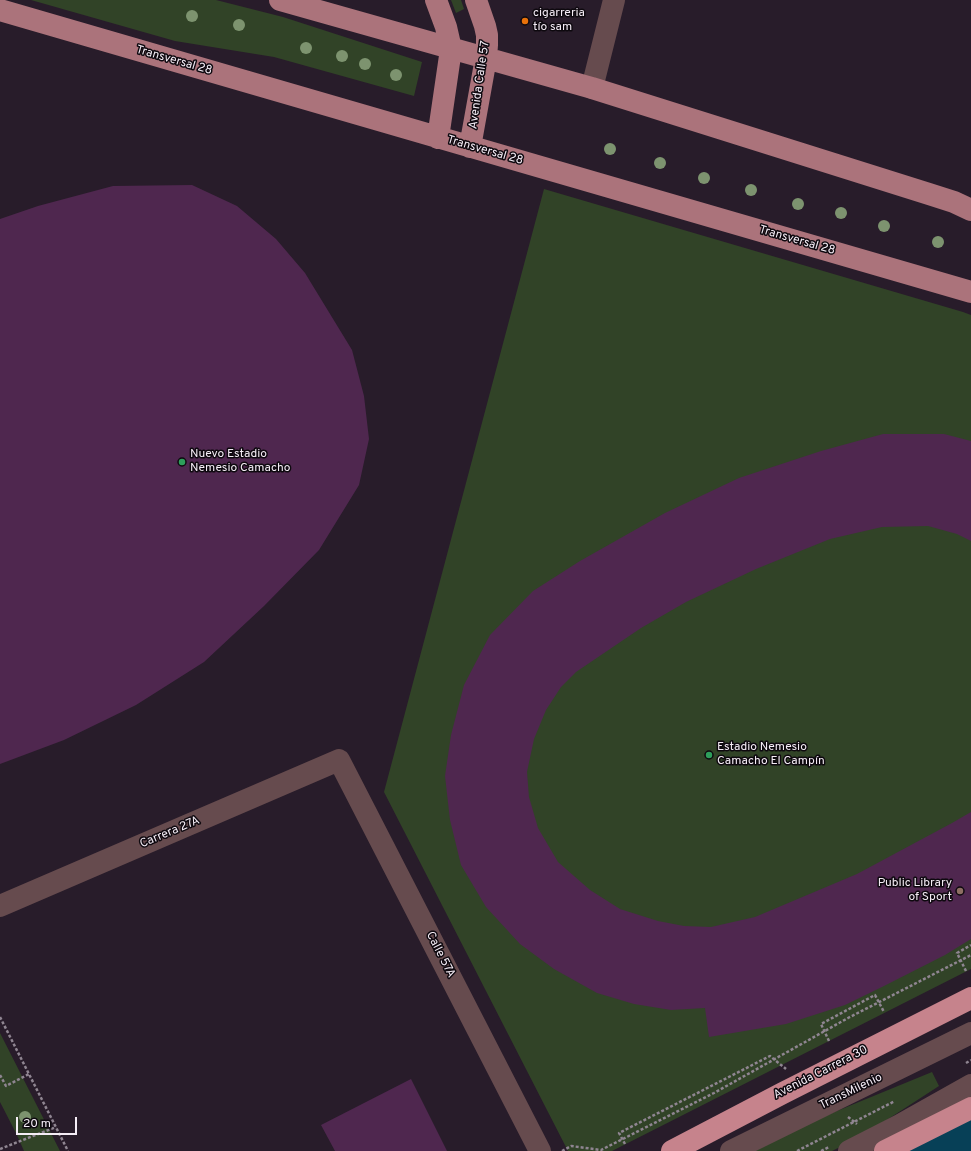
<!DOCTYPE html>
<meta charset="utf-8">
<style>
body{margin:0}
#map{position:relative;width:971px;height:1151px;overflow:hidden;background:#281c2a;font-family:Overpass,sans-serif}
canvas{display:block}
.scale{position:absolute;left:16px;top:1117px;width:61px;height:18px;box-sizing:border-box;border:2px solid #f5edf6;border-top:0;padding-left:5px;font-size:12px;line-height:14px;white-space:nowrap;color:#f5edf6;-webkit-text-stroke:3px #0e090f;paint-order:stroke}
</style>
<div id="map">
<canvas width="971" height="1151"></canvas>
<div class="scale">20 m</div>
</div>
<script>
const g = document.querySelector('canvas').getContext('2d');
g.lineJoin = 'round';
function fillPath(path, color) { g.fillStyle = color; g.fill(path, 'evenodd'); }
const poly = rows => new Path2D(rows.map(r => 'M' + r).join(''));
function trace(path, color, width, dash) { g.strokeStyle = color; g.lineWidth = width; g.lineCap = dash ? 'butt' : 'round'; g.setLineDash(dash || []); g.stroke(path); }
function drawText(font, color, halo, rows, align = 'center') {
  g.font = font + ' Overpass,sans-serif'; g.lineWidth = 3; g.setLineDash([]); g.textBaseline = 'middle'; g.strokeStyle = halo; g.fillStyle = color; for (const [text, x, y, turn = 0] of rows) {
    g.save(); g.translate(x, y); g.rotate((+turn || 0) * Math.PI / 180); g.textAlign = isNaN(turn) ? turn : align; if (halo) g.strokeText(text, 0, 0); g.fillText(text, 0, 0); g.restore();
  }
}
fillPath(poly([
 [31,0,216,0,283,17,422,62,414,96,274,57,175,41],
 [451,0,461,0,464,9,456,13],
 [544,189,963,312,971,315,971,969,612,1151,568,1151,384,792],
 [0,1033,60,1151,24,1151,17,1135,0,1102],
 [932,1072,939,1086,862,1136,832,1151,743,1151,759,1143]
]), '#314327');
fillPath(poly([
 [971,1111,971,1151,892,1151]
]), '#074057');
fillPath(poly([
 [192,185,237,206,276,239,305,273,352,350,364,396,369,439,359,485,319,550,264,606,204,662,136,705,64,740,0,764,0,219,38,206,113,186],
 [883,434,944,434,971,441,971,541,957,534,928,526,882,527,830,539,756,569,686,602,641,628,576,672,561,687,546,710,534,739,527,772,529,797,538,828,558,862,590,890,620,909,658,921,684,926,711,927,755,917,857,874,952,823,971,812,971,939,945,955,884,986,845,1005,786,1024,709,1037,705,1008,671,1010,634,1004,597,993,554,969,520,944,486,907,461,865,450,820,445,776,451,735,464,685,490,635,533,591,580,561,665,513,739,478,821,451],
 [411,1079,447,1151,335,1151,321,1125]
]), '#4f274f');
trace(poly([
 [966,971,957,953,971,945],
 [0,1017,68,1151],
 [829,1041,821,1024,875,995,884,1012],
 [966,1063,971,1060],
 [0,1075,6,1086,29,1074],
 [848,1117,857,1124],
 [625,1144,619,1133,770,1056,786,1069],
 [0,1149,56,1127],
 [562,1151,571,1146,601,1150,714,1093,848,1018,971,955],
 [797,1151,895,1101],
 [821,1151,829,1147]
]), '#8f8591', 2.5, [3, 2]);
trace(poly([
 [592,88,614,0],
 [0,906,339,760,540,1151],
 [731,1151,971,1033],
 [849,1151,898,1126,971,1085]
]), '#664b4e', 22);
trace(poly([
 [280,0,592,88,929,194,954,202,971,210],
 [436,0,446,27,451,49,438,138],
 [0,10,971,292],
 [470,147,486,58,487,45,487,35,485,26,476,0]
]), '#ab737b', 22);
trace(poly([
 [672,1151,783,1093,971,998],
 [885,1151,971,1108]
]), '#c6838c', 22);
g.fillStyle = '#7d936f';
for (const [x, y] of [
 [192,16],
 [239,25],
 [306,48],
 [342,56],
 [365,64],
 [396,75],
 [610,149],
 [660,163],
 [704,178],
 [751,190],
 [798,204],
 [841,213],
 [884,226],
 [938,242],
 [25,1117]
]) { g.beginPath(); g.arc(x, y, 6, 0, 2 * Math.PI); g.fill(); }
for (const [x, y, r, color] of [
 [525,21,4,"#e8710a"],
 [182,462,4,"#2e9e5b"],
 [709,755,4,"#2e9e5b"],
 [960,891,4,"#8d6e63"]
]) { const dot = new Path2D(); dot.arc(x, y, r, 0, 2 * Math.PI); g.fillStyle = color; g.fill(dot); trace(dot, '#0e090f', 1.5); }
drawText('12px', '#f5edf6', '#0e090f', [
 ["cigarreria",533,14],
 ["tío sam",533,28],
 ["Nuevo Estadio",190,455],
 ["Nemesio Camacho",190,469],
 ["Estadio Nemesio",717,748],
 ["Camacho El Campín",717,762],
 ["Public Library",952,884,"right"],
 ["of Sport",952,898,"right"]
], 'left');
drawText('12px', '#f5edf6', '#0e090f', [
 ["Transversal 28",174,61,16],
 ["Avenida Calle 57",480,85,-82],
 ["Transversal 28",485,151,16],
 ["Transversal 28",797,241,16],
 ["Carrera 27A",170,833,-23],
 ["Calle 57A",440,955,63],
 ["Avenida Carrera 30",821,1073,-27],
 ["TransMilenio",851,1092,-26]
]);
</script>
